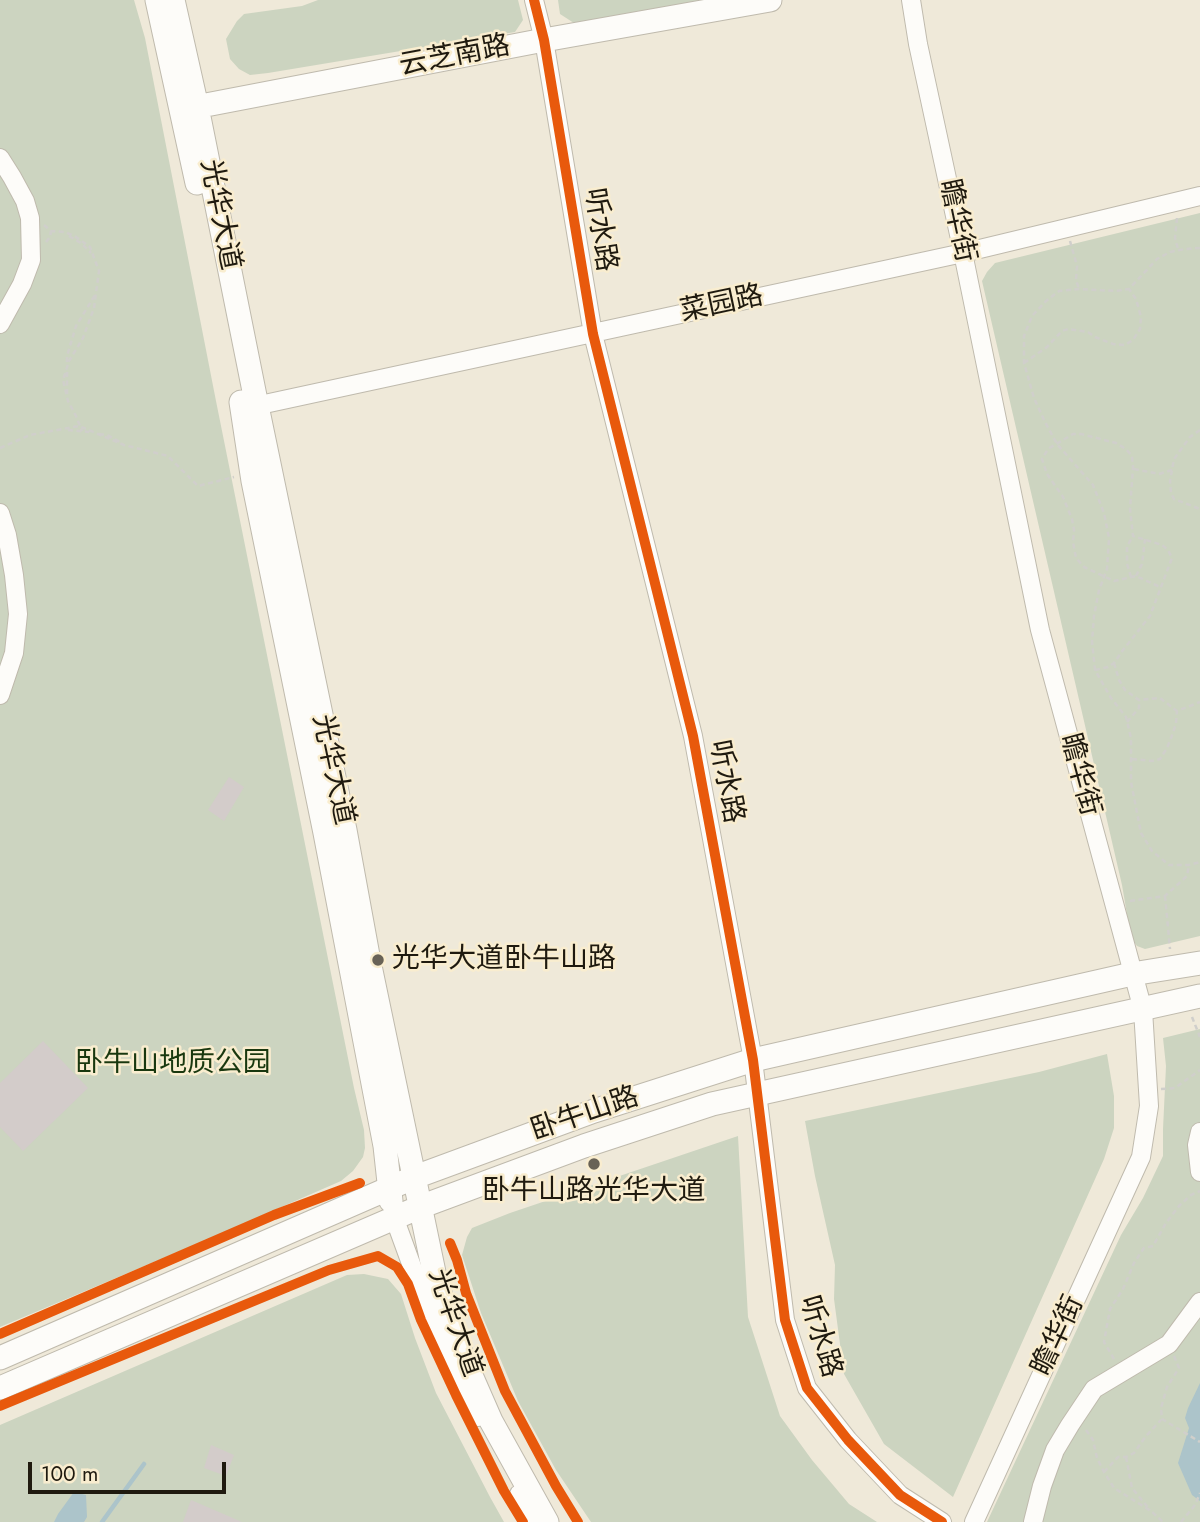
<!DOCTYPE html>
<meta charset="utf-8">
<style>
body{margin:0}
#map{position:relative;width:1200px;height:1522px;overflow:hidden;background:#efe9d9;font-family:Jost,sans-serif}
canvas{display:block}
.scale{position:absolute;left:28px;top:1462px;width:198px;height:32px;box-sizing:border-box;border:4px solid #1f1a0f;border-top:0;padding-left:9px;font-size:21px;line-height:24px;white-space:nowrap;color:#1f1a0f;-webkit-text-stroke:5px #f9edcf;paint-order:stroke}
</style>
<div id="map">
<canvas width="1200" height="1522"></canvas>
<div class="scale">100 m</div>
</div>
<script>
const g = document.querySelector('canvas').getContext('2d');
g.lineJoin = 'round';
function fillPath(path, color) { g.fillStyle = color; g.fill(path, 'evenodd'); }
const poly = rows => new Path2D(rows.map(r => 'M' + r).join(''));
function trace(path, color, width, dash) { g.strokeStyle = color; g.lineWidth = width; g.lineCap = dash ? 'butt' : 'round'; g.setLineDash(dash || []); g.stroke(path); }
function drawText(font, color, halo, rows, align = 'center') {
  g.font = font + ' Jost,"Noto Sans SC",sans-serif'; g.lineWidth = 5; g.setLineDash([]); g.textBaseline = 'middle'; g.strokeStyle = halo; g.fillStyle = color; for (const [text, x, y, turn = 0] of rows) {
    g.save(); g.translate(x, y); g.rotate((+turn || 0) * Math.PI / 180); g.textAlign = isNaN(turn) ? turn : align; if (halo) g.strokeText(text, 0, 0); g.fillText(text, 0, 0); g.restore();
  }
}
fillPath(poly([
 [0,0,134,0,145,38,216,401,354,1088,364,1130,365,1148,363,1157,353,1171,341,1181,199,1243,0,1327],
 [318,0,518,0,523,20,515,32,268,73,250,75,239,69,230,59,226,39,237,21,244,14,302,6],
 [558,0,705,0,577,25,560,14],
 [1200,213,1200,936,1145,949,1137,946,1131,938,1122,885,982,281,987,272,995,263],
 [1200,1029,1200,1522,987,1522,1121,1235,1143,1198,1163,1156,1163,1129,1166,1066,1163,1038],
 [1107,1054,1114,1096,1114,1128,1104,1159,953,1497,884,1444,844,1374,834,1299,835,1265,815,1176,805,1121,1039,1072],
 [738,1136,748,1317,780,1416,812,1460,849,1504,877,1522,591,1522,556,1470,518,1401,481,1313,462,1255,467,1237,472,1228,510,1213],
 [364,1274,388,1279,401,1294,415,1338,436,1393,490,1497,504,1522,0,1522,0,1425,347,1275]
]), '#ccd4c0');
fillPath(poly([
 [1200,1383,1200,1501,1192,1495,1178,1463,1189,1428,1185,1418,1188,1408],
 [74,1492,86,1495,87,1517,84,1522,54,1522,58,1514]
]), '#acc4ca');
trace(poly([
 [102,1522,144,1464]
]), '#acc4ca', 4.5);
fillPath(poly([
 [229,777,244,787,224,821,208,810],
 [43,1041,88,1088,23,1151,0,1127,0,1083],
 [211,1445,234,1455,226,1476,204,1468],
 [191,1500,242,1522,183,1522]
]), '#d3ccca');
const minor = poly([
 [534,0,544,40,593,334,693,736,753,1060,785,1320,807,1388,848,1440,900,1495,942,1522],
 [911,0,918,44,963,253,1040,630,1143,1010,1149,1106,1141,1157,974,1522],
 [0,158,12,177,25,201,30,218,31,260,22,284,0,324],
 [246,408,963,253,1200,196],
 [0,513,7,535,14,575,18,614,14,653,0,695],
 [1200,1132,1197,1145,1200,1172],
 [394,1217,433,1324,447,1357,478,1417],
 [519,1494,534,1522],
 [1033,1522,1042,1486,1055,1450,1070,1425,1094,1389,1169,1344,1200,1302]
]);
const major = poly([
 [157,0,197,183],
 [173,0,197,107,257,406,345,830,369,961,435,1277,453,1334,491,1421,547,1522],
 [185,109,544,40,770,0],
 [241,402,253,481,325,833,385,1146,391,1201],
 [0,1358,415,1177,594,1111,753,1060,1132,974,1200,963],
 [0,1388,420,1207,584,1146,712,1104,1200,996]
]);
trace(minor, '#bfbaad', 20);
trace(major, '#bfbaad', 25);
trace(poly([
 [1177,218,1175,238,1178,249],
 [44,225,51,231,65,232,76,237,90,247,99,271,94,308,83,338,69,361,63,380,68,401,76,416,82,431],
 [69,236,81,243,91,253],
 [1070,241,1077,266,1076,280,1079,289],
 [46,242,50,237,51,231],
 [1200,248,1185,249,1170,252,1157,259,1129,289,1116,291,1079,289,1059,291,1046,301,1032,316,1024,336,1024,363,1034,398,1045,422,1057,444,1093,485,1104,513,1109,538,1107,569,1099,590,1094,616,1092,642,1095,670,1111,698,1126,717,1131,738,1131,782,1141,833,1152,851,1169,865,1189,865,1200,862],
 [67,362,67,356,76,326,95,295],
 [1024,363,1047,347,1062,331,1068,329,1088,332,1095,337,1113,344,1125,345,1133,340,1140,329,1141,317,1136,299,1129,289],
 [67,372,67,394],
 [68,430,89,432],
 [1200,430,1190,437,1174,459,1170,481,1171,493,1174,499,1200,509],
 [99,434,107,435,122,443],
 [0,448,30,435,79,426,124,445,168,456,198,486,234,477],
 [1134,469,1159,474,1172,470],
 [1136,576,1142,564,1145,539],
 [1131,577,1127,564,1127,547,1132,537],
 [1114,663,1119,680,1125,690,1139,700,1160,698,1177,711,1200,702],
 [1095,670,1108,667,1114,663,1123,650,1150,616,1172,558,1168,550,1162,545,1133,536,1130,509,1133,468,1132,456,1126,449,1116,443,1081,434,1073,434,1048,449,1042,459,1047,474,1063,497,1072,519,1074,530,1073,542,1076,558,1084,567,1114,581,1136,576,1160,587],
 [1127,722,1139,708,1139,700],
 [1132,759,1152,761,1160,759,1167,748,1173,733,1176,723,1177,711],
 [1165,896,1170,949],
 [1130,901,1165,896,1187,876,1189,865],
 [1192,1017,1200,1037],
 [1161,1089,1175,1088,1200,1070],
 [1174,1356,1179,1368,1167,1387,1161,1408,1162,1419,1200,1442],
 [1114,1359,1104,1342,1110,1309,1123,1289,1134,1263,1144,1248,1153,1246,1166,1223,1179,1206,1191,1195,1200,1191],
 [1086,1430,1093,1440,1097,1458,1104,1472,1114,1488,1151,1511,1163,1522],
 [1126,1457,1132,1488,1150,1510],
 [1104,1472,1118,1457,1126,1457,1134,1453,1146,1436,1161,1420],
 [1181,1522,1195,1505,1200,1493]
]), '#d0cfcb', 2.5, [5, 3.5]);
trace(minor, '#fdfcf9', 18);
trace(major, '#fdfcf9', 23);
trace(poly([
 [534,0,544,40,593,334,693,736,753,1060,785,1320,807,1388,848,1440,900,1495,942,1522],
 [450,1243,457,1260,466,1293,505,1391,556,1486,578,1522],
 [0,1334,274,1215,360,1183],
 [0,1406,329,1270,378,1256,397,1267,408,1284,421,1320,456,1395,504,1491,523,1522]
]), '#e8590c', 10);
for (const [x, y, r, color] of [
 [378,960,7,"#686256"],
 [594,1164,7,"#686256"]
]) { const dot = new Path2D(); dot.arc(x, y, r, 0, 2 * Math.PI); g.fillStyle = color; g.fill(dot); trace(dot, '#f9edcf', 2.5); }
drawText('28px', '#1f1a0f', '#f9edcf', [
 ["云芝南路",455,57,-11],
 ["光华大道",219,215,79],
 ["瞻华街",956,221,78],
 ["听水路",599,230,81],
 ["菜园路",722,305,-12],
 ["光华大道",332,770,78],
 ["瞻华街",1079,775,75],
 ["听水路",725,782,79],
 ["卧牛山路",585,1115,-19],
 ["光华大道",454,1323,71],
 ["瞻华街",1059,1336,-65],
 ["听水路",819,1337,73]
]);
drawText('28px', '#1f1a0f', '#f9edcf', [
 ["光华大道卧牛山路",392,960],
 ["卧牛山路光华大道",594,1192,"center"]
], 'left');
drawText('28px', '#19380f', '#f9edcf', [
 ["卧牛山地质公园",173,1064]
]);
</script>
